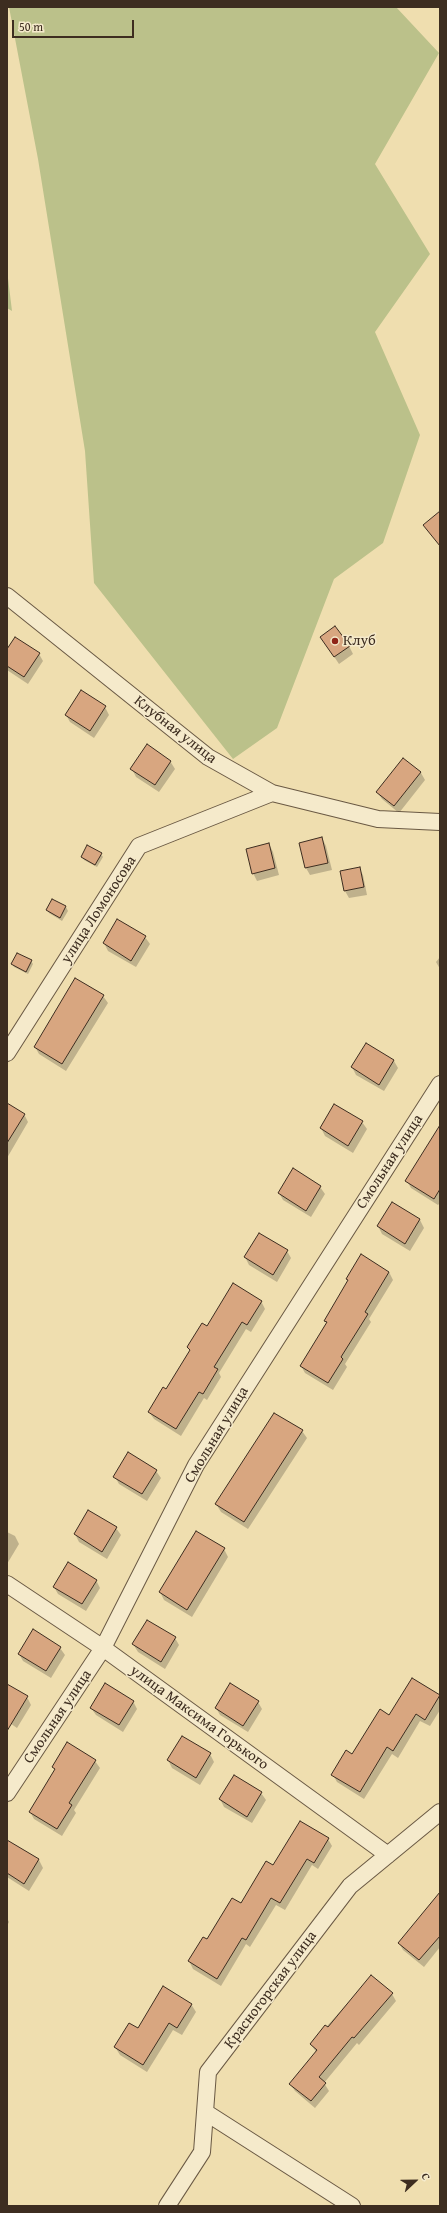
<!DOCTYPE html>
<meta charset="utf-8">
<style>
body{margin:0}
#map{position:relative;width:447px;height:2213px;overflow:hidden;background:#efdeaf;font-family:"Gentium Book Plus",serif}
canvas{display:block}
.frame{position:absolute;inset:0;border:8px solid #3d2d20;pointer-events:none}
.north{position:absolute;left:395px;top:2161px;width:40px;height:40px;-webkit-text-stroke:3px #f5eacb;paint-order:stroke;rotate:68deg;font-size:11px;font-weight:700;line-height:16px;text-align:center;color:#3d2d20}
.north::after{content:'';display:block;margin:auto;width:14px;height:18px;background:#3d2d20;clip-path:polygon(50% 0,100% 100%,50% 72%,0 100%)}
.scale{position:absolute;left:12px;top:20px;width:122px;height:18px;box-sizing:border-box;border:2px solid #3d2d20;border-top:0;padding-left:5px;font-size:12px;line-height:14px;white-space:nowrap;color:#3d2d20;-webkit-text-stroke:3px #f5eacb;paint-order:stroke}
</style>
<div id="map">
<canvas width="447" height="2213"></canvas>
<div class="frame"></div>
<div class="north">С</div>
<div class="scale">50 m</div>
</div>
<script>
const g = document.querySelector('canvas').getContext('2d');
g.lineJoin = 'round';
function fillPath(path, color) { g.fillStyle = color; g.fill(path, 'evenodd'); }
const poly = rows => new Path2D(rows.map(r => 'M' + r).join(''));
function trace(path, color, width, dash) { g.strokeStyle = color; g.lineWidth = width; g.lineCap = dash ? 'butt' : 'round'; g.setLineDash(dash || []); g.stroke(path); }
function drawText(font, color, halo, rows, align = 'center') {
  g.font = font + ' "Gentium Book Plus",serif'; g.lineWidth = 3; g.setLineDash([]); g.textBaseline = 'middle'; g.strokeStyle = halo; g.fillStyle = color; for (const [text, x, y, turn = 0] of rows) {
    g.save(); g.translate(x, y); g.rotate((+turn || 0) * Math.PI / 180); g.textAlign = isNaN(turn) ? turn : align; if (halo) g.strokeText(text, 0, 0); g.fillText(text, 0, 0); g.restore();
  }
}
fillPath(poly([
 [9,7,396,7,439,53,375,164,430,254,375,332,420,435,383,543,334,579,277,728,233,759,94,583,85,451,38,159],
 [7,270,12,311,7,308]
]), '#bbc18a');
fillPath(poly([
 [321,637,349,646,353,654,339,664],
 [7,651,39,654,43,661,28,684,7,670],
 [105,707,109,715,94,738,70,722,66,715],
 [403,759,421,773,425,780,399,813,382,799,377,792],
 [170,761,175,769,159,792,136,777,132,769],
 [322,838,326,846,332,870,310,875,306,868,300,844],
 [269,844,273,852,279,875,257,881,253,873],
 [101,854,103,857,97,867,84,860,82,857],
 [359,868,363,875,367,895,349,898,345,891,341,872],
 [52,900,66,907,68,911,62,921,49,913,47,910],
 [145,937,150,944,136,967,108,951,104,943],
 [440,957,440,969,436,962],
 [31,961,33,964,28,974,14,967,12,964],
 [103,996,108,1003,66,1071,39,1054,35,1047],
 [366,1044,394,1061,398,1068,384,1091,356,1075,352,1067],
 [7,1104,24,1114,28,1122,7,1158],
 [362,1122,367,1129,353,1153,325,1136,321,1128],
 [440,1126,440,1203,438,1205,411,1188,407,1181],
 [320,1187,325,1194,311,1217,283,1200,279,1193],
 [392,1203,420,1220,424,1228,410,1251,382,1234,378,1226],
 [287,1251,291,1258,277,1282,249,1265,245,1257],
 [389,1272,393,1280,369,1319,371,1322,345,1364,347,1367,333,1390,305,1373,301,1366,327,1324,325,1321,349,1282,347,1279],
 [261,1301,265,1309,251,1332,246,1329,219,1373,221,1377,207,1400,204,1398,181,1436,154,1419,149,1412,166,1390,190,1351,188,1347],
 [302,1431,307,1438,248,1529,221,1512,216,1504],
 [156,1471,161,1478,147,1501,119,1484,115,1477],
 [116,1528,121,1535,107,1559,79,1542,75,1534],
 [7,1532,15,1536,19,1544,7,1564],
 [224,1549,228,1557,192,1617,164,1600,160,1592],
 [96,1580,100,1588,86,1611,58,1594,54,1587],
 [175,1638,179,1645,165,1669,138,1652,133,1644],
 [60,1648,65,1655,51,1678,23,1661,19,1654],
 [412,1679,440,1696,440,1710,430,1726,420,1721,398,1758,392,1754,364,1799,337,1782,333,1775,389,1716],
 [7,1685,27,1697,31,1705,17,1728,7,1721],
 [133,1701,137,1709,123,1732,96,1715,91,1708],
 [258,1702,262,1709,248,1732,220,1715,216,1708],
 [210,1754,214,1762,200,1785,172,1768,168,1760],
 [95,1761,100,1768,74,1810,76,1813,62,1836,34,1819,30,1812,55,1770,53,1767],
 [261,1793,266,1800,252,1823,224,1807,220,1799],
 [328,1839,332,1846,318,1869,312,1865,285,1910,276,1905,250,1947,246,1944,221,1986,193,1969,189,1961,273,1866],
 [11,1843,39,1860,43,1868,29,1891,7,1877,7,1850],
 [440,1892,440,1947,424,1967,403,1950,399,1943],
 [7,1918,9,1922,7,1926],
 [371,1977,392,1994,396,2001,359,2045,357,2043,324,2083,329,2091,315,2108,295,2091,290,2084,316,2052,311,2044],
 [191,2004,196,2012,182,2035,173,2030,147,2072,120,2055,115,2047,138,2029]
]), '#0003');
const building = poly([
 [440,511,440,546,423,525,440,511],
 [335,626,350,646,334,657,320,637,335,626],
 [15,637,40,653,24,677,7,666,7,649,15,637],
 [81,690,106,706,90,731,65,715,81,690],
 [147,744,171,761,155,785,130,769,147,744],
 [403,758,421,772,394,806,376,792,403,758],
 [322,837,328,863,305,868,299,843,322,837],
 [269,843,275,868,252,874,246,849,269,843],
 [87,845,102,853,95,865,81,857,87,845],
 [360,867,364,887,344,891,340,871,360,867],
 [52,899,66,906,60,918,46,910,52,899],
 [117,919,146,936,131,961,103,943,117,919],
 [17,953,32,960,26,972,11,964,17,953],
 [75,978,104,995,62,1064,34,1047,75,978],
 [366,1043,394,1060,379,1085,351,1067,366,1043],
 [7,1103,25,1114,7,1143,7,1103],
 [334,1104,363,1121,348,1146,320,1128,334,1104],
 [440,1125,440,1189,434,1199,405,1181,440,1125],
 [293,1168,321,1186,306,1211,278,1193,293,1168],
 [392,1202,420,1219,405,1244,377,1226,392,1202],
 [259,1233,288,1250,273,1275,244,1257,259,1233],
 [361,1254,389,1272,365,1312,368,1314,341,1357,343,1359,328,1383,300,1366,327,1322,324,1321,348,1280,346,1279,361,1254],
 [233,1283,262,1301,247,1325,242,1322,214,1367,218,1369,203,1394,199,1392,176,1429,148,1412,163,1387,166,1389,190,1350,187,1347,202,1323,207,1326,233,1283],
 [274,1413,303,1430,244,1522,215,1504,274,1413],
 [128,1452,157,1470,142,1494,113,1477,128,1452],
 [88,1510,117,1527,102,1552,74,1534,88,1510],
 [196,1531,225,1548,187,1610,159,1592,196,1531],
 [68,1562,97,1580,82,1604,53,1587,68,1562],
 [147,1620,176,1637,161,1662,132,1644,147,1620],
 [33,1629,61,1647,46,1671,18,1654,33,1629],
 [412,1678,440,1695,425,1720,416,1714,393,1751,387,1747,360,1792,331,1775,346,1750,352,1754,380,1709,389,1715,412,1678],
 [105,1683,134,1701,119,1725,90,1708,105,1683],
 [230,1683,259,1701,243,1726,215,1708,230,1683],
 [7,1684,28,1696,7,1731,7,1684],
 [182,1736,211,1753,196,1778,167,1760,182,1736],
 [67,1742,96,1760,69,1803,72,1805,57,1829,29,1812,55,1769,52,1767,67,1742],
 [234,1775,262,1792,247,1817,219,1799,234,1775],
 [300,1821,329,1838,314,1863,307,1859,280,1903,271,1898,246,1940,242,1938,217,1979,188,1961,203,1937,207,1939,232,1898,241,1903,266,1861,273,1865,300,1821],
 [7,1840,39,1859,24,1884,7,1873,7,1840],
 [440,1892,440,1936,419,1960,398,1943,440,1892],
 [371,1975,393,1993,354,2038,352,2037,319,2077,326,2083,311,2101,289,2084,317,2050,310,2044,325,2025,328,2027,371,1975],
 [163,1986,192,2004,177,2028,169,2023,143,2065,114,2047,129,2023,138,2028,163,1986]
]);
fillPath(building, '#d8a680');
trace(building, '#3d2d20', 1);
const minor = poly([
 [7,596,208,757,272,793,378,819,440,822],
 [7,1053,139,846,272,793],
 [7,1584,103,1648,388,1855],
 [7,1793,103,1648,196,1465,440,1084],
 [205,2112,352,2206],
 [167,2206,202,2152,208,2072,350,1886,440,1812]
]);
trace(minor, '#6a5944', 18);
trace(minor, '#f5eacb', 16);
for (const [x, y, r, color] of [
 [335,641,4,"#8f2418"]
]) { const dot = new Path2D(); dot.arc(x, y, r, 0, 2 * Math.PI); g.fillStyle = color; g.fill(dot); trace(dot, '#f5eacb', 1.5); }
drawText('15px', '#3d2d20', '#f5eacb', [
 ["Клуб",343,641]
], 'left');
drawText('15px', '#3d2d20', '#f5eacb', [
 ["Клубная улица",175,730,38],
 ["улица Ломоносова",99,910,-57],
 ["Смольная улица",390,1162,-57],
 ["Смольная улица",217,1435,-59],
 ["Смольная улица",58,1717,-56],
 ["улица Максима Горького",199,1718,36],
 ["Красногорская улица",271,1990,-53]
]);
</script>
